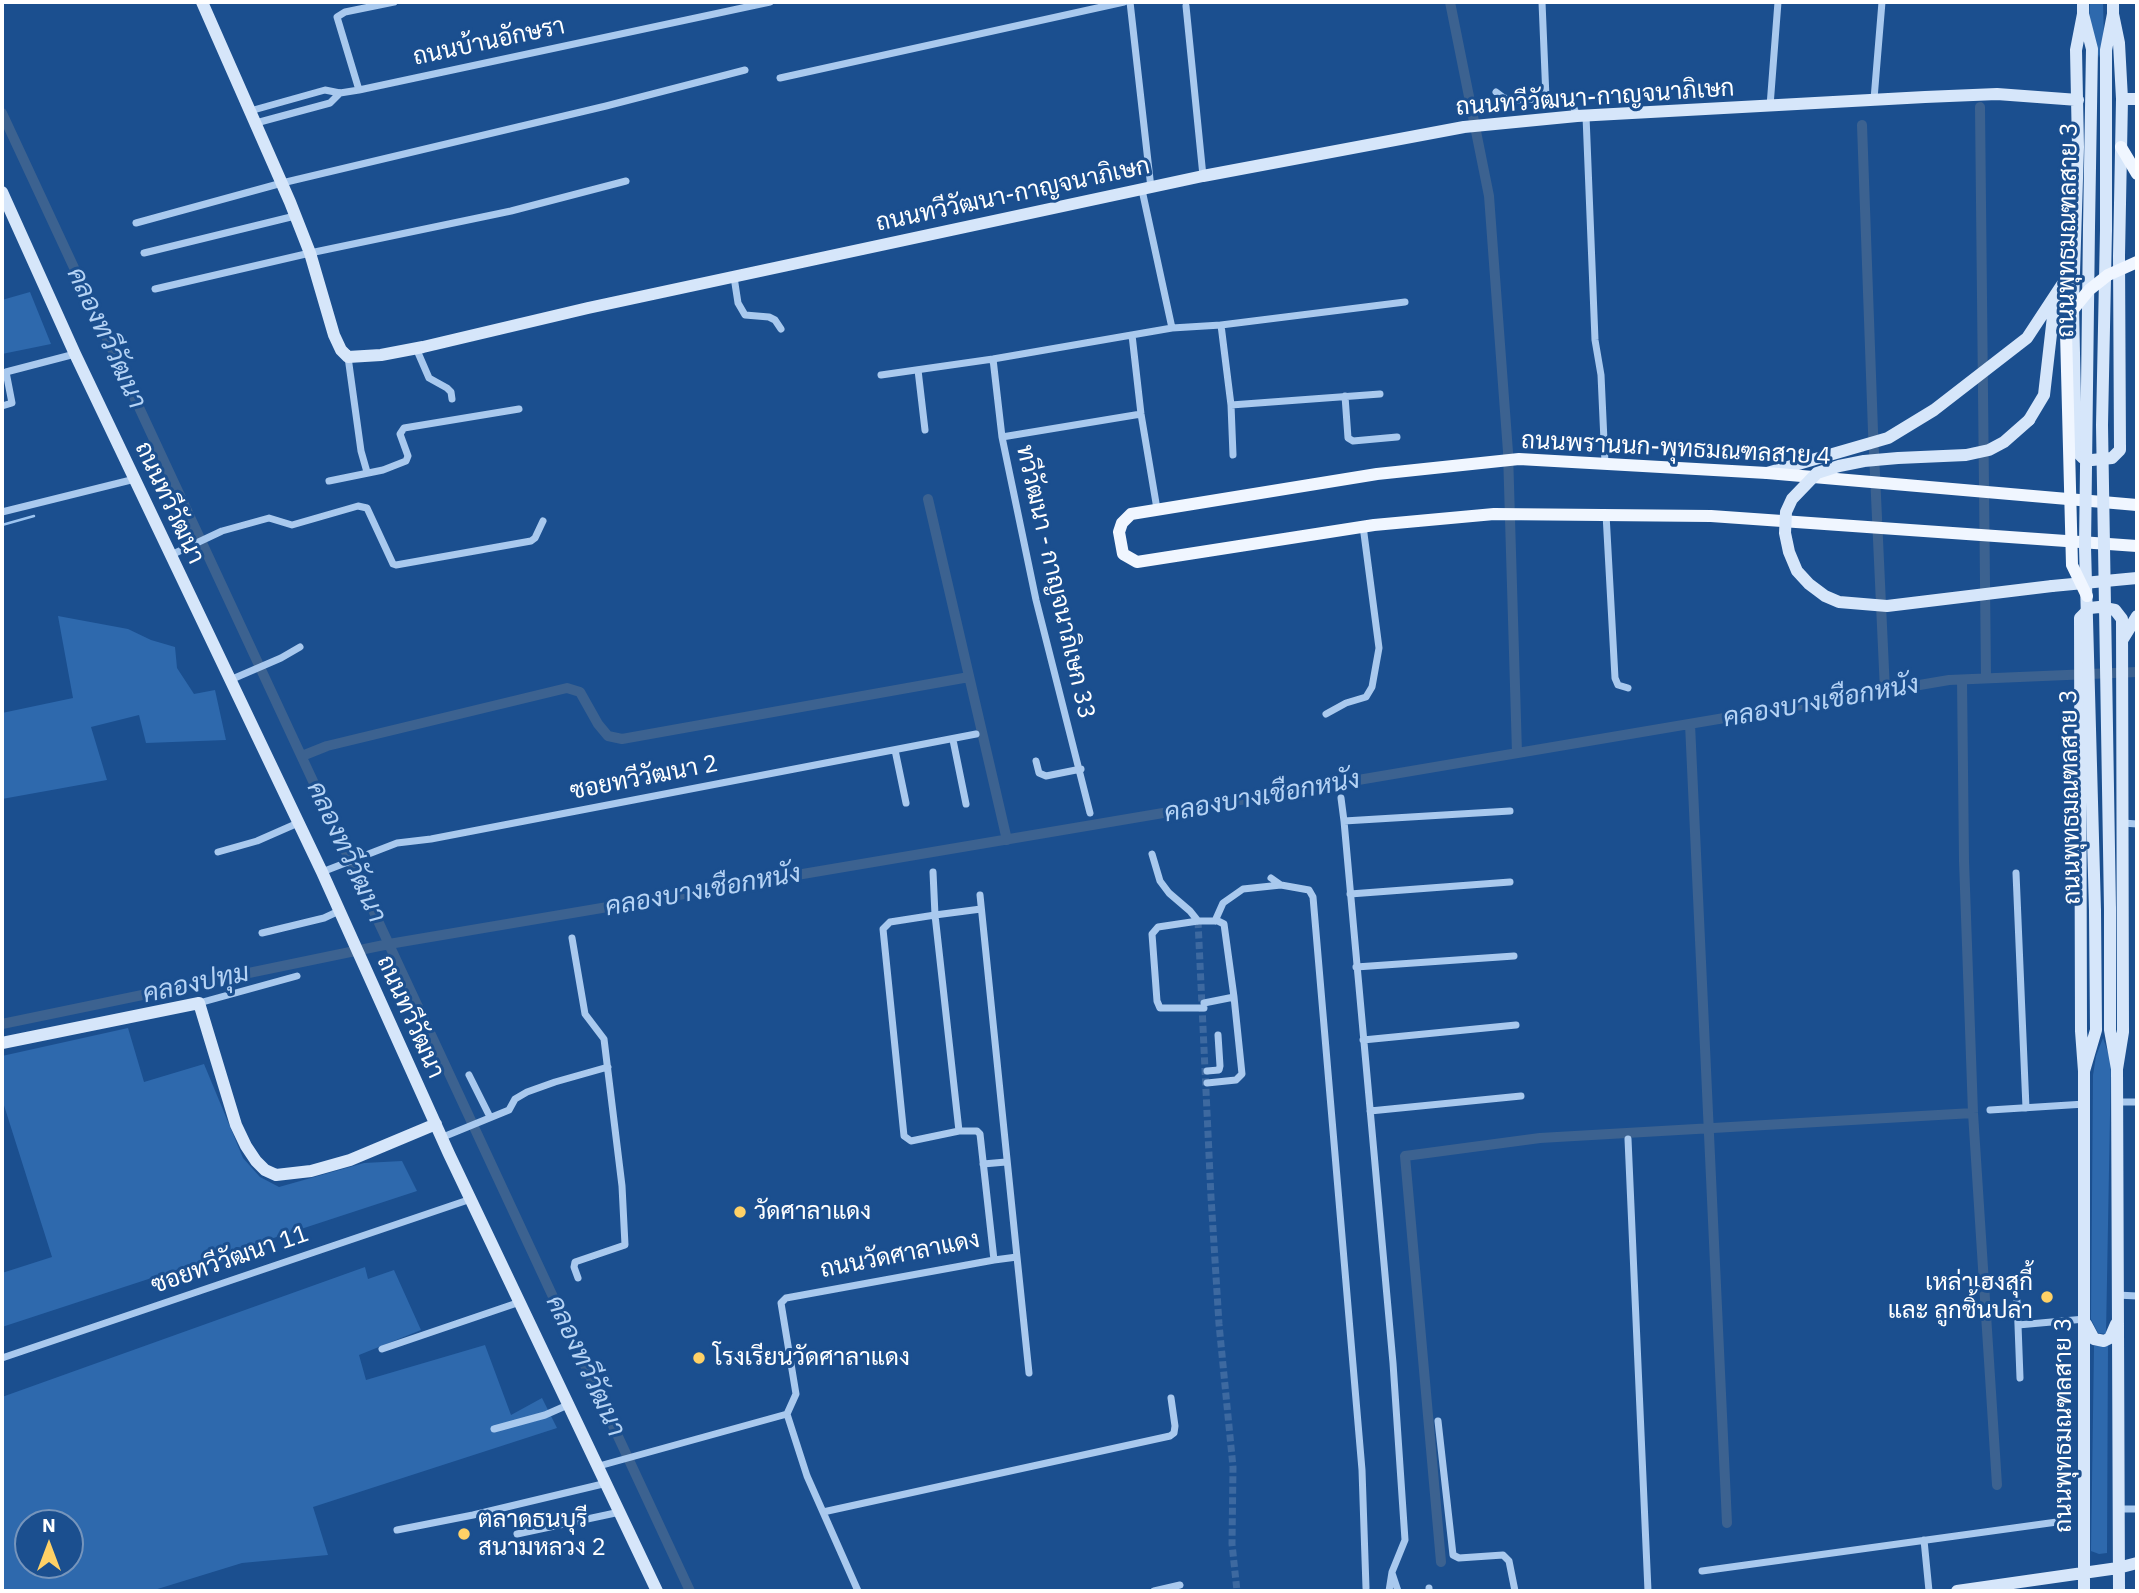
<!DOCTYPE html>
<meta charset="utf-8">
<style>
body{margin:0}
#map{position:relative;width:2139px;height:1593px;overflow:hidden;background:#1b4f8f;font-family:"IBM Plex Sans",sans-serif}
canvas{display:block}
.frame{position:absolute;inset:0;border:4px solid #fff;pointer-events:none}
.north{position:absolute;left:14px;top:1509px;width:70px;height:70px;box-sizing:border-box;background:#1b4f8f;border:2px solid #7695bc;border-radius:50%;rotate:0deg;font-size:19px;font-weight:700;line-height:28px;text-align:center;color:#fff}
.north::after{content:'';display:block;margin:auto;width:24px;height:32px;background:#ffd166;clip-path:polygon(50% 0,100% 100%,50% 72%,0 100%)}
</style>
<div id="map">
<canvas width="2139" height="1593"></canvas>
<div class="frame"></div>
<div class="north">N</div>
</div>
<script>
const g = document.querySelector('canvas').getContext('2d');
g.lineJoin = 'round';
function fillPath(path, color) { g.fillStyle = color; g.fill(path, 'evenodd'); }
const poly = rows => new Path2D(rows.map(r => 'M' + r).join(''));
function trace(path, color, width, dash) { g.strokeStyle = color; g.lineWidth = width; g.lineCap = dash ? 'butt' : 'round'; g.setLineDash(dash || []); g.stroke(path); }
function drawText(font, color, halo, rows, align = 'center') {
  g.font = font + ' "IBM Plex Sans",Sarabun,sans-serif'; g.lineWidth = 6; g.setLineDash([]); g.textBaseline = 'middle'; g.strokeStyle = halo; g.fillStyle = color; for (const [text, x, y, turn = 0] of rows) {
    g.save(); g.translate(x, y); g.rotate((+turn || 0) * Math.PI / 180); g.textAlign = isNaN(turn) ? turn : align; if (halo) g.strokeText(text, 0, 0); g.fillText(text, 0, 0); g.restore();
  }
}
fillPath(poly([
 [2090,2,2103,2,2104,40,2099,58,2089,21],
 [30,292,51,344,2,354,2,300],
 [58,616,128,629,151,640,175,647,177,668,194,694,215,690,226,740,146,743,139,715,91,727,107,780,2,799,2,713,73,698],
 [128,1028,144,1082,204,1064,243,1158,260,1177,279,1187,364,1163,402,1161,417,1191,2,1327,2,1273,52,1257,2,1099,2,1056],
 [2103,1038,2111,1061,2106,1334,2098,1333,2091,1319,2093,1075,2096,1056],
 [365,1267,368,1279,394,1270,421,1330,359,1355,366,1380,485,1345,511,1415,542,1398,557,1428,313,1507,328,1555,242,1563,151,1591,2,1591,2,1397],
 [28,1523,70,1523,70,1565,28,1565],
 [2108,1345,2107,1553,2099,1554,2091,1551,2094,1346]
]), '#2e69ad');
trace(poly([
 [2,525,34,516]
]), '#9cc4f0', 2.5);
trace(poly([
 [1450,2,1489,196,1508,452,1517,753],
 [1980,107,1986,678],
 [2,113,690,1591],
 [1862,125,1873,431,1885,691],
 [928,499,1007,840],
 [1962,680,1964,861,1973,1113,1997,1485],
 [1690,724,1727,1523],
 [302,756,327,746,567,688,580,692,598,724,608,736,622,739,969,677],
 [2,1024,389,944,1949,680,2137,672],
 [1441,1562,1405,1156,1540,1138,1973,1113]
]), '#3c6290', 10);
trace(poly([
 [1198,921,1211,1197,1219,1324,1233,1467,1232,1544,1237,1591]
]), '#3d69a0', 7, [7, 3.5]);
trace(poly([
 [1130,2,1151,188],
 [1542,2,1546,98],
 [1186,6,1203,176],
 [780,78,1124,2],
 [359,90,337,17,345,12,394,2],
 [1496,92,1504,98,1513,100,1568,98,1572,103,1577,116],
 [1874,99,1882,2],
 [1770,106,1778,2],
 [250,111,325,90,340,93,359,90,770,2],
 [1586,116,1595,340,1601,375,1605,463],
 [256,123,330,103,340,93],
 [1142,190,1172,328],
 [136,223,282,183,606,106,745,70],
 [144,253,295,216],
 [734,277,738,303,745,315,769,317,775,320,781,329],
 [155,289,310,253,511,211,626,181],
 [1221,325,1231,405,1233,455],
 [1132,335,1141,414,1157,509],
 [416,348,429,378,447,388,451,392,452,399],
 [348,357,361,451,367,472],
 [993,359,1002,437,1036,600,1090,813],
 [918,370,925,430],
 [881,375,993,359,1172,328,1221,325,1405,302],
 [1345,396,1348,438,1353,441,1397,437],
 [1231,405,1380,394],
 [2,406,12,403,6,372,75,354],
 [1002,437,1141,414],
 [329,481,383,470,406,461,408,456,400,434,404,428,519,409],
 [2,512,135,479],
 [1606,514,1615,678,1618,685,1628,688],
 [171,555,222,531,269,518,292,525,358,506,367,508,393,564,396,565,531,541,535,538,543,521],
 [230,680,281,658,300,647],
 [1326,714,1346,703,1366,697,1372,687,1379,648,1363,526],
 [953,740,966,804],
 [895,750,906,803],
 [1036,761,1039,773,1046,776,1081,769],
 [1341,798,1344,821],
 [2123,823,2137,824],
 [218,852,257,841,298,823],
 [1152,854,1160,881,1169,893,1190,911,1198,921],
 [322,872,397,843,431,839,976,734],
 [2016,873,2026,1108],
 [1271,878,1281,885,1309,890,1313,897,1362,1470,1366,1588],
 [1350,894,1510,882],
 [980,895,1017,1257,994,1260],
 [1215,921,1223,903,1243,889,1281,885],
 [262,933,324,918,339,911],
 [572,938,585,1014,604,1039,622,1186,625,1245,575,1262,574,1267,578,1278],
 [1356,967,1514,956],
 [199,1003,297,976],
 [1204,1003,1234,997,1224,924,1218,921,1198,921,1158,927,1152,934,1157,1001,1160,1008,1204,1008],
 [1363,1040,1516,1025],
 [1207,1071,1219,1070,1220,1066,1218,1035],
 [469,1075,490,1117],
 [1207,1083,1236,1080,1242,1074,1234,997],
 [2117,1102,2137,1102],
 [1990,1110,2085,1104],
 [1370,1111,1521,1096],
 [959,1131,935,915,981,909],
 [443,1137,509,1110,515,1099,527,1092,555,1082,608,1067],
 [1628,1139,1648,1591],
 [983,1164,1006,1162],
 [1017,1257,1029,1373],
 [2117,1295,2137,1296],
 [2017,1301,2018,1325,2085,1319],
 [2018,1325,2020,1378],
 [382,1349,520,1302],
 [2,1358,471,1199],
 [1438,1421,1453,1555,1459,1558,1503,1555,1509,1561,1515,1591],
 [494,1429,545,1415,570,1404],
 [599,1466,787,1414],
 [2118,1509,2137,1509],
 [823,1512,1170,1436,1174,1433,1175,1426,1171,1398],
 [397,1530,473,1515,607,1483],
 [517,1534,620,1512],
 [1924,1540,1929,1591],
 [1702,1571,2057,1522],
 [1392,1573,1398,1591],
 [1429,1588,1429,1591],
 [858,1591,807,1476,787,1414,796,1394,781,1303,786,1298,994,1260,980,1134,977,1131,959,1131,911,1141,904,1136,883,929,890,922,935,915,933,872],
 [1154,1591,1180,1585],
 [1389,1591,1392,1572,1405,1540,1393,1363,1344,821,1510,811]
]), '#a9c9ee', 7);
trace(poly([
 [202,2,290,202,310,253,334,335,341,350,348,357,381,355,423,347,588,308,1203,176,1464,127,1577,116,1925,97,1997,94,2078,100],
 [2083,2,2083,14,2092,49,2089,227],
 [2083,14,2076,50,2078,147,2073,304,2076,451,2083,458,2092,460,2112,458,2120,450,2119,256,2122,99,2119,43,2113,14],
 [2122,99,2137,99],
 [2,192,75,354,322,872,449,1154,657,1591],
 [2106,230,2106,50,2113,14,2113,2],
 [2029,420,2044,395,2055,299],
 [1767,473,1888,438,1934,410,2027,338,2073,268],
 [2052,586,2137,578],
 [2123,639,2137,616],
 [2110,909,2110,1030,2117,1069,2119,1591],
 [2,1043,199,1003,236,1125,246,1146,256,1161,265,1170,276,1175,311,1171,350,1160,436,1124],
 [2084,1071,2081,1031,2080,618,2090,608,2099,607,2115,610,2122,619,2123,1032,2117,1069],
 [2086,1324,2094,1339,2104,1341,2110,1338,2116,1324],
 [1957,1591,2118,1568,2137,1563],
 [2084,1591,2084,1071,2096,1030,2095,911]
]), '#d6e6fa', 12);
trace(poly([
 [2121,147,2137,174],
 [2137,505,1767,473,1519,459,1377,474,1131,514,1122,523,1119,532,1123,554,1137,562,1374,525,1494,514,1711,516,2137,546]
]), '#f0f6ff', 12);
trace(poly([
 [2089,227,2085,547,2095,911],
 [2106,230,2102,425,2110,909],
 [2029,420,2004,442,1989,450,1966,455,1898,458,1864,461,1839,466,1817,473,1792,499,1786,512,1785,533,1789,552,1797,571,1809,584,1825,596,1839,602,1887,606,2052,586]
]), '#d6e6fa', 12);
trace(poly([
 [2087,596,2072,565,2066,332,2072,311,2089,290,2108,275,2137,262]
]), '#f0f6ff', 12);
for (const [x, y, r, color] of [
 [740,1212,7,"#ffd166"],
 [2047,1297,7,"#ffd166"],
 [699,1358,7,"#ffd166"],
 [464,1534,7,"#ffd166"]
]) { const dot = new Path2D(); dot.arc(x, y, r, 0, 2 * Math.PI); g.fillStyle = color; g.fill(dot); trace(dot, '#1b4f8f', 2.5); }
drawText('24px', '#fff', '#1b4f8f', [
 ["ถนนบ้านอักษรา",489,42,-12],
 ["ถนนทวีวัฒนา-กาญจนาภิเษก",1595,98,-4],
 ["ถนนทวีวัฒนา-กาญจนาภิเษก",1013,195,-12],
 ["ถนนพุทธมณฑลสาย 3",2068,230,-89],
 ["ถนนพรานนก-พุทธมณฑลสาย 4",1676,449,3],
 ["ถนนทวีวัฒนา",169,503,65],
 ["ทวีวัฒนา - กาญจนาภิเษก 33",1055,582,77],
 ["ซอยทวีวัฒนา 2",644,778,-11],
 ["ถนนพุทธมณฑลสาย 3",2071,797,-91],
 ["ถนนทวีวัฒนา",410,1017,66],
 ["ถนนวัดศาลาแดง",900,1255,-11],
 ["ซอยทวีวัฒนา 11",230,1260,-19],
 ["ถนนพุทธมณฑลสาย 3",2064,1425,-90]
]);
drawText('24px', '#fff', '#1b4f8f', [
 ["วัดศาลาแดง",754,1212],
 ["เหล่าเฮงสุกี้",2033,1283,"right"],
 ["และ ลูกชิ้นปลา",2033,1311,"right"],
 ["โรงเรียนวัดศาลาแดง",713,1358],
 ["ตลาดธนบุรี",478,1520],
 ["สนามหลวง 2",478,1548]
], 'left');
drawText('italic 26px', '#b5d3f5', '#1b4f8f', [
 ["คลองทวีวัฒนา",106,338,65],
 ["คลองบางเชือกหนัง",1821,702,-10],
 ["คลองบางเชือกหนัง",1262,797,-10],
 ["คลองทวีวัฒนา",346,852,65],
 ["คลองบางเชือกหนัง",703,891,-10],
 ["คลองปทุม",196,984,-12],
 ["คลองทวีวัฒนา",585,1366,65]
]);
</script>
